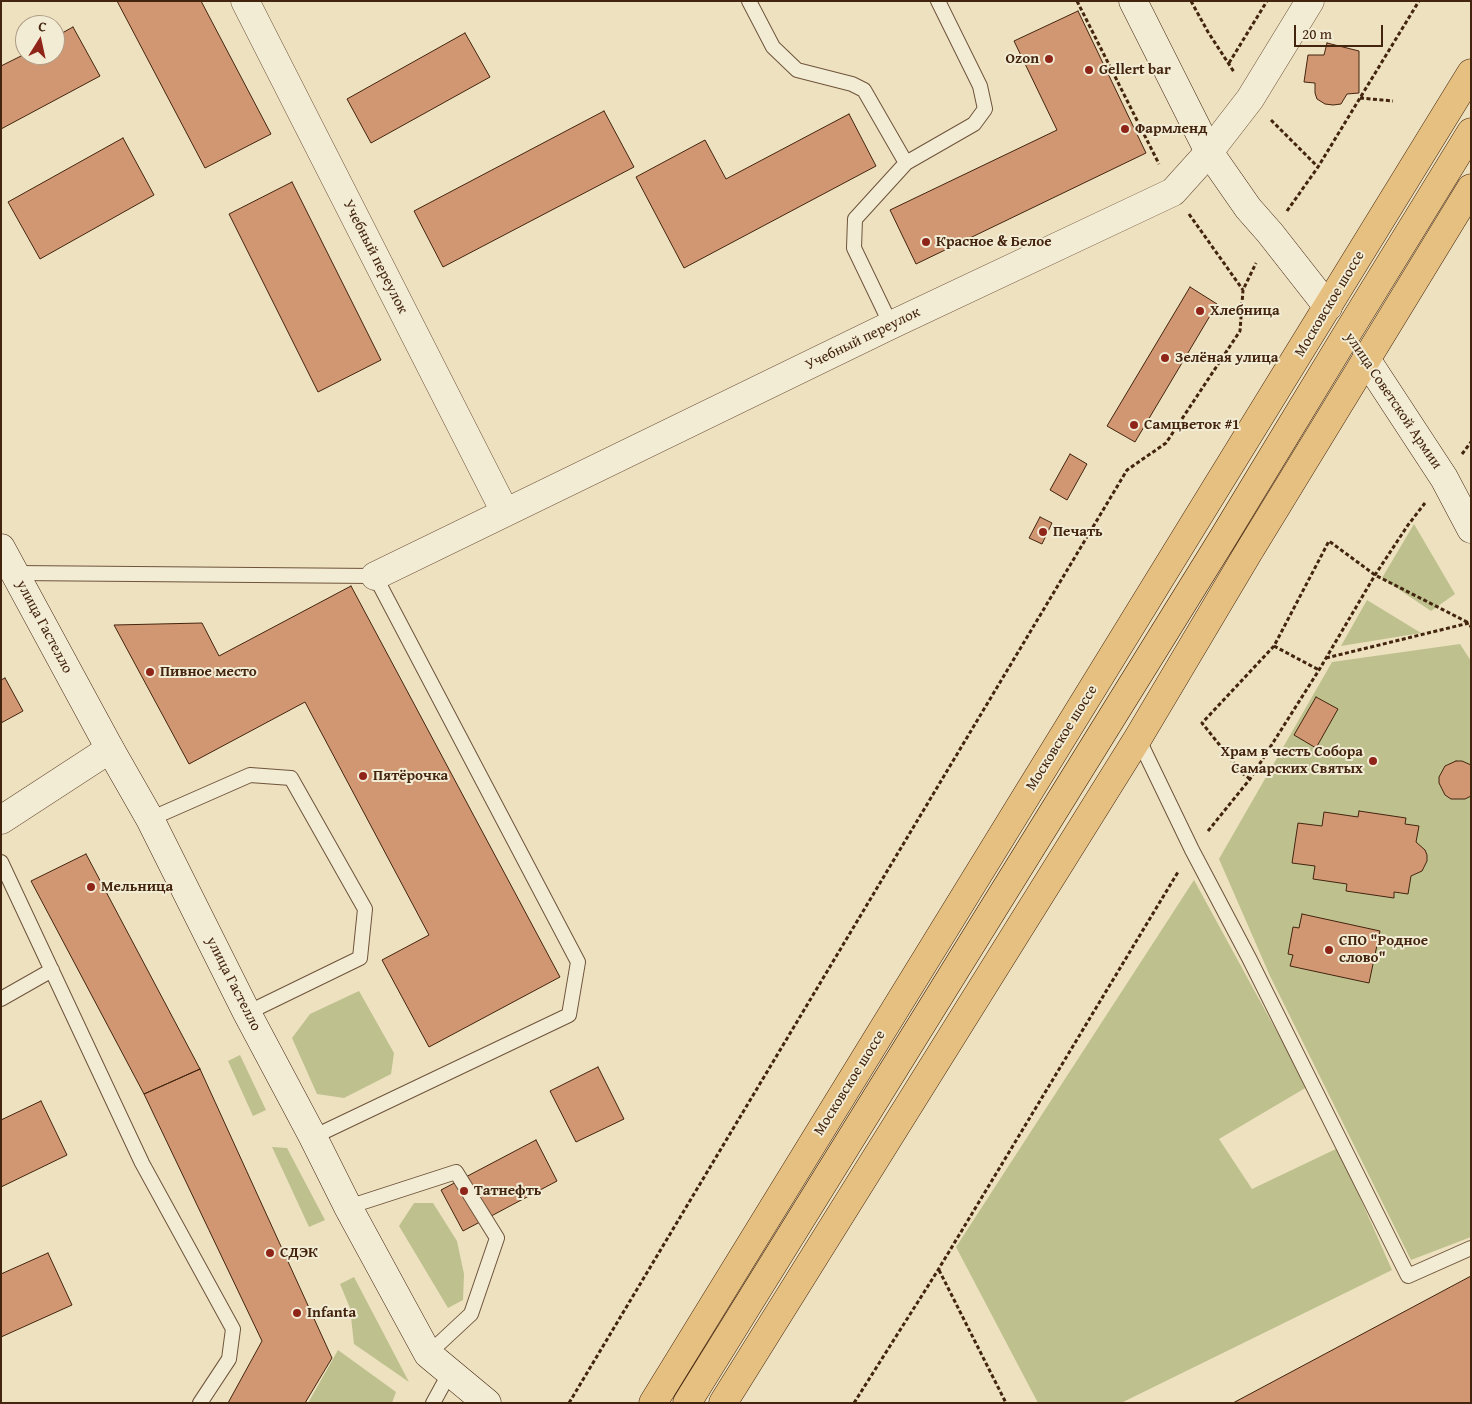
<!DOCTYPE html>
<meta charset="utf-8">
<style>
body{margin:0}
#map{position:relative;width:1472px;height:1404px;overflow:hidden;background:#ede1bf;font-family:"Gentium Book Plus",serif}
canvas{display:block}
.frame{position:absolute;inset:0;border:2px solid #43240e;pointer-events:none}
.north{position:absolute;left:15px;top:15px;width:50px;height:50px;box-sizing:border-box;background:#f3ecd5;border:1px solid #ad9c85;border-radius:50%;rotate:10deg;font-size:14px;font-weight:700;line-height:20px;text-align:center;color:#43240e}
.north::after{content:'';display:block;margin:auto;width:18px;height:22px;background:#8f2418;clip-path:polygon(50% 0,100% 100%,50% 72%,0 100%)}
.scale{position:absolute;left:1294px;top:25px;width:89px;height:22px;box-sizing:border-box;border:2px solid #43240e;border-top:0;padding-left:6px;font-size:15px;line-height:18px;white-space:nowrap;color:#43240e;-webkit-text-stroke:4px #f3ecd5;paint-order:stroke}
</style>
<div id="map">
<canvas width="1472" height="1404"></canvas>
<div class="frame"></div>
<div class="north">С</div>
<div class="scale">20 m</div>
</div>
<script>
const g = document.querySelector('canvas').getContext('2d');
g.lineJoin = 'round';
function fillPath(path, color) { g.fillStyle = color; g.fill(path, 'evenodd'); }
const poly = rows => new Path2D(rows.map(r => 'M' + r).join(''));
function trace(path, color, width, dash) { g.strokeStyle = color; g.lineWidth = width; g.lineCap = dash ? 'butt' : 'round'; g.setLineDash(dash || []); g.stroke(path); }
function drawText(font, color, halo, rows, align = 'center') {
  g.font = font + ' "Gentium Book Plus",serif'; g.lineWidth = 4; g.setLineDash([]); g.textBaseline = 'middle'; g.strokeStyle = halo; g.fillStyle = color; for (const [text, x, y, turn = 0] of rows) {
    g.save(); g.translate(x, y); g.rotate((+turn || 0) * Math.PI / 180); g.textAlign = isNaN(turn) ? turn : align; if (halo) g.strokeText(text, 0, 0); g.fillText(text, 0, 0); g.restore();
  }
}
fillPath(poly([
 [1414,524,1455,594,1431,611,1382,578],
 [1367,600,1421,633,1341,646],
 [1460,644,1471,661,1471,1237,1411,1260,1270,976,1219,859,1332,662],
 [1194,880,1307,1087,1219,1139,1252,1189,1338,1148,1392,1270,1121,1403,1038,1403,956,1247],
 [359,991,394,1053,391,1074,344,1098,317,1094,292,1038,310,1014],
 [240,1055,266,1110,253,1116,228,1061],
 [272,1147,287,1148,325,1220,309,1227],
 [414,1203,433,1203,457,1241,464,1274,463,1300,448,1308,399,1226],
 [354,1277,409,1382,354,1344,350,1308,340,1284],
 [338,1350,396,1392,392,1403,308,1403]
]), '#bec18e');
const building = poly([
 [117,1,201,1,271,134,205,168,117,1],
 [1078,11,1146,153,916,264,890,210,1057,130,1014,41,1078,11],
 [73,27,100,76,1,129,1,66,25,54,25,55,55,55,55,37,73,27],
 [465,33,490,77,371,143,347,99,465,33],
 [1327,43,1359,51,1359,93,1347,94,1341,104,1333,105,1325,104,1317,99,1315,93,1315,83,1304,82,1308,55,1324,55,1327,43],
 [604,111,634,167,443,267,414,211,604,111],
 [849,114,876,166,684,268,636,177,705,140,726,179,849,114],
 [123,138,154,195,40,259,8,202,123,138],
 [292,182,381,360,318,392,229,214,292,182],
 [1190,287,1217,304,1135,442,1107,426,1190,287],
 [1070,454,1087,464,1067,500,1050,490,1070,454],
 [1040,517,1052,523,1042,544,1029,538,1040,517],
 [351,586,560,977,429,1047,382,960,429,935,305,702,189,764,114,625,202,623,219,656,351,586],
 [5,678,23,711,1,723,1,680,5,678],
 [1316,697,1338,709,1316,748,1294,735,1316,697],
 [1456,761,1462,761,1471,765,1471,796,1465,799,1451,799,1445,795,1439,783,1439,777,1445,766,1456,761],
 [1359,811,1406,818,1405,824,1419,826,1416,842,1425,850,1427,855,1427,861,1422,871,1411,876,1408,894,1394,892,1394,898,1346,891,1347,884,1313,879,1315,866,1292,863,1298,823,1322,826,1324,812,1358,817,1359,811],
 [86,854,200,1069,144,1094,31,881,86,854],
 [1302,914,1380,931,1369,983,1290,966,1293,955,1288,954,1293,927,1299,928,1302,914],
 [598,1067,624,1119,576,1142,550,1091,598,1067],
 [200,1069,332,1358,305,1403,228,1403,262,1341,144,1094,200,1069],
 [41,1101,67,1155,1,1187,1,1120,41,1101],
 [536,1140,557,1181,463,1231,441,1190,536,1140],
 [48,1253,72,1305,1,1337,1,1274,48,1253],
 [1471,1276,1471,1403,1233,1403,1471,1276]
]);
fillPath(building, '#d19773');
trace(building, '#43240e', 1);
const lane = poly([
 [749,1,773,47,797,70,852,84,864,90,906,163,855,219,854,248,891,325],
 [906,163,974,124,985,109,980,86,938,1],
 [15,573,375,576,578,962,569,1015,313,1137],
 [1138,738,1192,850,1249,958,1408,1276,1471,1248],
 [150,819,250,775,291,778,365,909,360,958,247,1013],
 [1,862,142,1163,233,1329,229,1359,200,1403],
 [1,999,52,970],
 [348,1207,456,1172,497,1238,471,1314,428,1354],
 [433,1403,450,1372]
]);
const street = poly([
 [245,1,505,512],
 [375,576,891,325,1173,192,1209,152,1250,99,1310,1],
 [1,820,110,749]
]);
const secondary = poly([
 [1133,1,1209,152,1248,208,1270,233,1328,307],
 [1366,359,1444,478,1471,529],
 [1,548,110,749,150,819,247,1013,313,1137,348,1207,428,1354,487,1403]
]);
const primary = poly([
 [653,1403,1471,73],
 [687,1403,1223,538,1348,332,1471,132],
 [723,1403,1138,738,1248,553,1471,188]
]);
trace(lane, '#6e533a', 16);
trace(street, '#6e533a', 29);
trace(secondary, '#43240e', 29);
trace(primary, '#43240e', 29);
trace(poly([
 [1077,1,1159,164],
 [1191,1,1208,32,1234,72],
 [1229,63,1267,1],
 [1360,98,1393,101],
 [1271,120,1318,167],
 [1287,211,1318,167,1419,1],
 [1189,214,1243,290],
 [1462,454,1471,442],
 [1274,646,1319,670],
 [1326,658,1469,623,1471,627],
 [1250,779,1242,773,1202,723,1274,646,1329,541,1375,575,1469,623],
 [1208,831,1250,779,1319,670,1375,575,1408,525,1425,503],
 [939,1270,1006,1403],
 [569,1403,1127,470,1166,443,1240,331,1243,290,1256,263],
 [854,1403,938,1270,1178,872]
]), '#43240e', 3, [4, 2.5]);
trace(lane, '#f3ecd5', 14);
trace(street, '#f3ecd5', 28);
trace(secondary, '#f3ecd5', 28);
trace(primary, '#e6c080', 28);
for (const [x, y, r, color] of [
 [1049,59,5,"#8f2418"],
 [1089,70,5,"#8f2418"],
 [1125,129,5,"#8f2418"],
 [926,242,5,"#8f2418"],
 [1200,311,5,"#8f2418"],
 [1165,358,5,"#8f2418"],
 [1134,425,5,"#8f2418"],
 [1043,532,5,"#8f2418"],
 [150,672,5,"#8f2418"],
 [1373,761,5,"#8f2418"],
 [363,776,5,"#8f2418"],
 [91,887,5,"#8f2418"],
 [1329,950,5,"#8f2418"],
 [464,1191,5,"#8f2418"],
 [270,1253,5,"#8f2418"],
 [297,1313,5,"#8f2418"]
]) { const dot = new Path2D(); dot.arc(x, y, r, 0, 2 * Math.PI); g.fillStyle = color; g.fill(dot); trace(dot, '#f3ecd5', 2); }
drawText('bold 15px', '#43240e', '#f3ecd5', [
 ["Ozon",1039,59,"right"],
 ["Gellert bar",1099,70],
 ["Фармленд",1135,129],
 ["Красное & Белое",936,242],
 ["Хлебница",1210,311],
 ["Зелёная улица",1175,358],
 ["Самцветок #1",1144,425],
 ["Печать",1053,532],
 ["Пивное место",160,672],
 ["Храм в честь Собора",1363,752,"right"],
 ["Самарских Святых",1363,769,"right"],
 ["Пятёрочка",373,776],
 ["Мельница",101,887],
 ["СПО \"Родное",1339,941],
 ["слово\"",1339,958],
 ["Татнефть",474,1191],
 ["СДЭК",280,1253],
 ["Infanta",307,1313]
], 'left');
drawText('15px', '#43240e', '#f3ecd5', [
 ["Учебный переулок",375,257,63],
 ["Московское шоссе",1330,304,-59],
 ["Учебный переулок",863,339,-26],
 ["улица Советской Армии",1393,401,56],
 ["улица Гастелло",44,627,62],
 ["Московское шоссе",1062,738,-58],
 ["улица Гастелло",233,984,63],
 ["Московское шоссе",850,1083,-58]
]);
</script>
